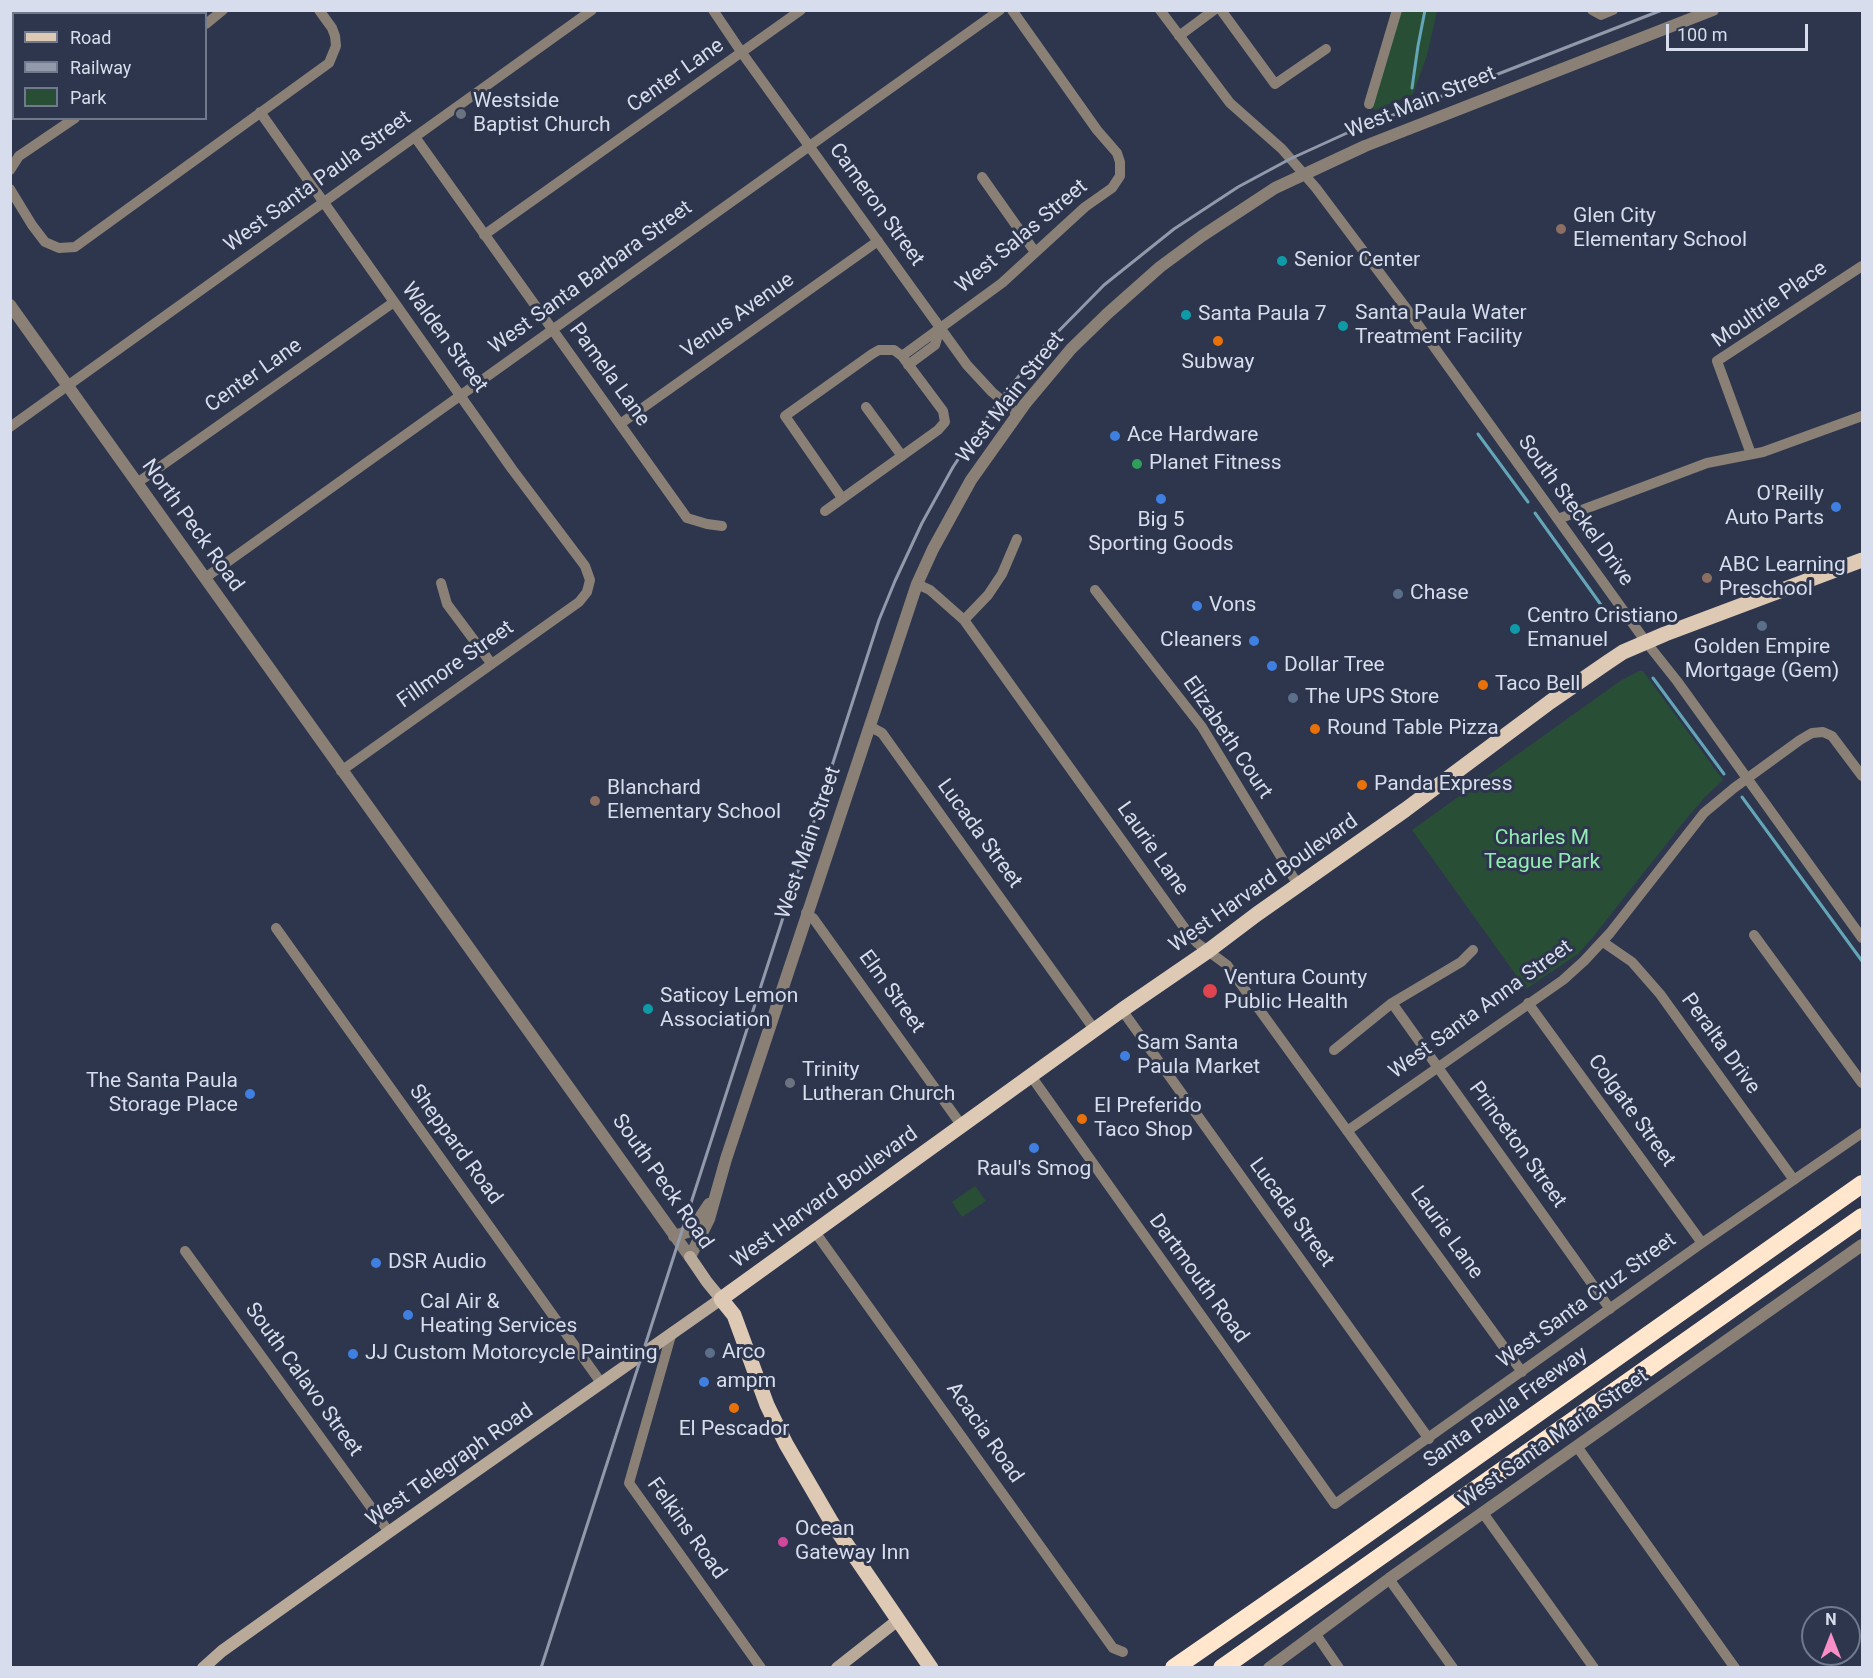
<!DOCTYPE html>
<style>
body{margin:0}
#map{position:relative;width:1873px;height:1678px;overflow:hidden;background:#2d364d;font-family:Roboto,sans-serif}
canvas{display:block}
.frame{position:absolute;inset:0;border:12px solid #d7ddec;pointer-events:none}
.legend{position:absolute;left:12px;top:12px;width:195px;height:108px;box-sizing:border-box;background:#2d364d;border:2px solid #71798d;margin:0;padding:8px 10px;list-style:none;font-size:18px;color:#d7ddec}
.legend li{display:flex;align-items:center;gap:12px;height:30px}
.legend b{width:30px;border:2px solid #71798d}
.north{position:absolute;left:1801px;top:1606px;width:60px;height:60px;box-sizing:border-box;background:#2d364d;border:2px solid #71798d;border-radius:50%;rotate:0deg;font-size:16px;font-weight:700;line-height:24px;text-align:center;color:#d7ddec}
.north::after{content:'';display:block;margin:auto;width:21px;height:27px;background:#fa8fc8;clip-path:polygon(50% 0,100% 100%,50% 72%,0 100%)}
.scale{position:absolute;left:1666px;top:24px;width:142px;height:27px;box-sizing:border-box;border:3px solid #d7ddec;border-top:0;padding-left:8px;font-size:18px;line-height:21px;white-space:nowrap;color:#d7ddec;-webkit-text-stroke:4px #2d364d;paint-order:stroke}
</style>
<div id="map">
<canvas width="1873" height="1678"></canvas>
<div class="frame"></div>
<ul class="legend">
<li><b style="height:8px;background:#dec9b5"></b>Road</li>
<li><b style="height:8px;background:#9299ab"></b>Railway</li>
<li><b style="height:16px;background:#294e36"></b>Park</li>
</ul>
<div class="north">N</div>
<div class="scale">100 m</div>
</div>
<script>
const g = document.querySelector('canvas').getContext('2d');
g.lineJoin = 'round';
function fillPath(path, color) { g.fillStyle = color; g.fill(path, 'evenodd'); }
const poly = rows => new Path2D(rows.map(r => 'M' + r).join(''));
function trace(path, color, width, dash) { g.strokeStyle = color; g.lineWidth = width; g.lineCap = dash ? 'butt' : 'round'; g.setLineDash(dash || []); g.stroke(path); }
function drawText(font, color, halo, rows, align = 'center') {
  g.font = font + ' Roboto,sans-serif'; g.lineWidth = 6; g.setLineDash([]); g.textBaseline = 'middle'; g.strokeStyle = halo; g.fillStyle = color; for (const [text, x, y, turn = 0] of rows) {
    g.save(); g.translate(x, y); g.rotate((+turn || 0) * Math.PI / 180); g.textAlign = isNaN(turn) ? turn : align; if (halo) g.strokeText(text, 0, 0); g.fillText(text, 0, 0); g.restore();
  }
}
fillPath(poly([
 [1401,11,1437,11,1427,55,1413,94,1375,110,1372,108],
 [1639,671,1643,671,1723,780,1704,798,1686,819,1593,937,1578,954,1526,989,1412,830,1620,681],
 [975,1186,986,1201,962,1217,952,1202]
]), '#294e36');
trace(poly([
 [1412,88,1418,46,1425,10],
 [1478,434,1528,502],
 [1535,513,1609,616],
 [1653,678,1724,774],
 [1742,797,1862,961]
]), '#64a6b8', 3);
trace(poly([
 [174,10,176,14],
 [713,10,742,53,967,365,992,392,1018,414],
 [1160,10,1230,103,1282,149,1316,188,1409,312,1646,642,1677,681,1862,938],
 [1221,10,1275,84,1326,49],
 [1592,10,1601,15,1613,10],
 [27,14,31,10],
 [206,24,223,10],
 [10,26,14,24],
 [1179,36,1214,10],
 [1369,104,1397,10],
 [260,112,512,469,585,566,590,580,587,592,579,602,341,771],
 [415,137,687,518,707,524,722,526],
 [10,170,19,156,75,118],
 [982,177,1035,252],
 [10,189,32,225,45,242,59,248,75,247,329,63,336,46,335,36,332,28,319,10],
 [484,235,801,10],
 [902,356,1002,283,1085,207,1112,188,1120,176,1120,162,1117,153,1097,130,1012,10],
 [908,365,935,345,940,328],
 [866,407,902,456],
 [620,424,878,241],
 [10,427,592,10],
 [1751,454,1717,361,1862,266],
 [137,483,394,302],
 [825,511,938,430,945,422,943,411,902,356,894,350,879,350,872,354,785,416,842,498],
 [1558,519,1707,463,1763,452,1862,416],
 [205,578,1000,10],
 [441,583,447,604,491,663],
 [917,584,930,590,964,620,1188,933,1197,943,1227,965,1522,1372],
 [1095,590,1202,727,1298,885],
 [964,620,988,595,1002,574,1017,539],
 [869,726,882,733,1094,1029],
 [806,913,813,918,962,1126],
 [276,928,602,1384],
 [1754,935,1862,1083],
 [1603,942,1632,962,1660,994,1794,1180],
 [1392,1003,1610,1309],
 [1528,1003,1702,1243],
 [1122,1010,1429,1439],
 [1334,1050,1392,1003,1461,962,1473,950],
 [1031,1076,1335,1504,1702,1243,1862,1133],
 [1347,1131,1563,980,1584,961,1610,933,1704,813,1734,788,1800,740,1812,733,1823,732,1832,736,1862,776],
 [815,1232,1113,1648,1123,1652],
 [185,1251,389,1532],
 [672,1332,629,1483,761,1668],
 [1578,1448,1735,1668],
 [1483,1513,1594,1668],
 [1389,1579,1453,1668],
 [1315,1633,1339,1668]
]), '#8a8076', 10);
trace(poly([
 [10,305,690,1257,709,1219,726,1159,917,584,933,549,971,480,1025,404,1071,349,1107,314,1160,267,1202,236,1275,188,1365,146,1713,10],
 [674,1236,691,1231,709,1204],
 [1269,1668,1389,1579,1862,1245]
]), '#8a8076', 12);
trace(poly([
 [203,1668,222,1651,389,1532,721,1299,707,1282,690,1257],
 [837,1668,898,1620]
]), '#b9a999', 12);
trace(poly([
 [931,1668,832,1523,786,1444,767,1405,734,1315,721,1299,1122,1010,1208,951,1257,914,1405,810,1550,702,1608,662,1623,652,1665,634,1862,560]
]), '#dec9b5', 15);
trace(poly([
 [1174,1668,1317,1569,1862,1184],
 [1222,1668,1862,1217]
]), '#ffe6cd', 18);
trace(poly([
 [541,1668,879,620,895,581,922,523,953,467,975,434,1006,392,1040,350,1104,285,1174,229,1238,187,1290,159,1347,133,1662,10]
]), '#9299ab', 3);
for (const [x, y, r, color] of [
 [461,114,6,"#6b7280"],
 [1561,229,6,"#8d6e63"],
 [1282,261,6,"#0f9aa8"],
 [1186,315,6,"#0f9aa8"],
 [1343,326,6,"#0f9aa8"],
 [1218,341,6,"#e8710a"],
 [1115,436,6,"#3f7fe0"],
 [1137,464,6,"#2e9e5b"],
 [1161,499,6,"#3f7fe0"],
 [1836,507,6,"#3f7fe0"],
 [1707,578,6,"#8d6e63"],
 [1398,594,6,"#5c6f8a"],
 [1197,606,6,"#3f7fe0"],
 [1762,626,6,"#5c6f8a"],
 [1515,629,6,"#0f9aa8"],
 [1254,641,6,"#3f7fe0"],
 [1272,666,6,"#3f7fe0"],
 [1483,685,6,"#e8710a"],
 [1293,698,6,"#5c6f8a"],
 [1315,729,6,"#e8710a"],
 [1362,785,6,"#e8710a"],
 [595,801,6,"#8d6e63"],
 [1210,991,8,"#e0444e"],
 [648,1009,6,"#0f9aa8"],
 [1125,1056,6,"#3f7fe0"],
 [790,1083,6,"#6b7280"],
 [250,1094,6,"#3f7fe0"],
 [1082,1119,6,"#e8710a"],
 [1034,1148,6,"#3f7fe0"],
 [376,1263,6,"#3f7fe0"],
 [408,1315,6,"#3f7fe0"],
 [710,1353,6,"#5c6f8a"],
 [353,1354,6,"#3f7fe0"],
 [704,1382,6,"#3f7fe0"],
 [734,1408,6,"#e8710a"],
 [783,1542,6,"#d1479c"]
]) { const dot = new Path2D(); dot.arc(x, y, r, 0, 2 * Math.PI); g.fillStyle = color; g.fill(dot); trace(dot, '#2d364d', 2); }
drawText('21px', '#d7ddec', '#2d364d', [
 ["Center Lane",676,76,-35],
 ["West Main Street",1421,103,-22],
 ["West Santa Paula Street",318,182,-36],
 ["Cameron Street",876,205,54],
 ["West Salas Street",1022,237,-40],
 ["West Santa Barbara Street",591,278,-36],
 ["Moultrie Place",1770,305,-35],
 ["Venus Avenue",738,316,-35],
 ["Walden Street",444,338,54],
 ["Pamela Lane",609,375,54],
 ["Center Lane",254,376,-35],
 ["West Main Street",1011,398,-52],
 ["South Steckel Drive",1575,511,54],
 ["North Peck Road",192,526,54],
 ["Fillmore Street",456,665,-35],
 ["Elizabeth Court",1227,738,56],
 ["Lucada Street",979,834,54],
 ["West Main Street",809,843,-71],
 ["Laurie Lane",1152,849,55],
 ["West Harvard Boulevard",1264,884,-35],
 ["Elm Street",891,992,54],
 ["West Santa Anna Street",1481,1010,-36],
 ["Peralta Drive",1720,1044,54],
 ["Colgate Street",1631,1111,54],
 ["Sheppard Road",455,1145,54],
 ["Princeton Street",1517,1145,54],
 ["South Peck Road",662,1182,55],
 ["West Harvard Boulevard",825,1198,-36],
 ["Lucada Street",1291,1213,54],
 ["Laurie Lane",1446,1233,54],
 ["Dartmouth Road",1198,1279,54],
 ["West Santa Cruz Street",1587,1301,-36],
 ["South Calavo Street",303,1380,54],
 ["Santa Paula Freeway",1506,1408,-35],
 ["Acacia Road",984,1433,55],
 ["West Santa Maria Street",1554,1439,-35],
 ["West Telegraph Road",450,1466,-35],
 ["Felkins Road",686,1529,54]
]);
drawText('21px', '#d7ddec', '#2d364d', [
 ["Westside",473,102],
 ["Baptist Church",473,126],
 ["Glen City",1573,217],
 ["Elementary School",1573,241],
 ["Senior Center",1294,261],
 ["Santa Paula Water",1355,314],
 ["Treatment Facility",1355,338],
 ["Santa Paula 7",1198,315],
 ["Subway",1218,363,"center"],
 ["Ace Hardware",1127,436],
 ["Planet Fitness",1149,464],
 ["O'Reilly",1824,495,"right"],
 ["Auto Parts",1824,519,"right"],
 ["Big 5",1161,521,"center"],
 ["Sporting Goods",1161,545,"center"],
 ["ABC Learning",1719,566],
 ["Preschool",1719,590],
 ["Chase",1410,594],
 ["Vons",1209,606],
 ["Centro Cristiano",1527,617],
 ["Emanuel",1527,641],
 ["Cleaners",1242,641,"right"],
 ["Golden Empire",1762,648,"center"],
 ["Mortgage (Gem)",1762,672,"center"],
 ["Dollar Tree",1284,666],
 ["Taco Bell",1495,685],
 ["The UPS Store",1305,698],
 ["Round Table Pizza",1327,729],
 ["Panda Express",1374,785],
 ["Blanchard",607,789],
 ["Elementary School",607,813],
 ["Ventura County",1224,979],
 ["Public Health",1224,1003],
 ["Saticoy Lemon",660,997],
 ["Association",660,1021],
 ["Sam Santa",1137,1044],
 ["Paula Market",1137,1068],
 ["Trinity",802,1071],
 ["Lutheran Church",802,1095],
 ["The Santa Paula",238,1082,"right"],
 ["Storage Place",238,1106,"right"],
 ["El Preferido",1094,1107],
 ["Taco Shop",1094,1131],
 ["Raul's Smog",1034,1170,"center"],
 ["DSR Audio",388,1263],
 ["Cal Air &",420,1303],
 ["Heating Services",420,1327],
 ["Arco",722,1353],
 ["JJ Custom Motorcycle Painting",365,1354],
 ["ampm",716,1382],
 ["El Pescador",734,1430,"center"],
 ["Ocean",795,1530],
 ["Gateway Inn",795,1554]
], 'left');
drawText('21px', '#92ebb0', '#2d364d', [
 ["Charles M",1542,839],
 ["Teague Park",1542,863]
]);
</script>
